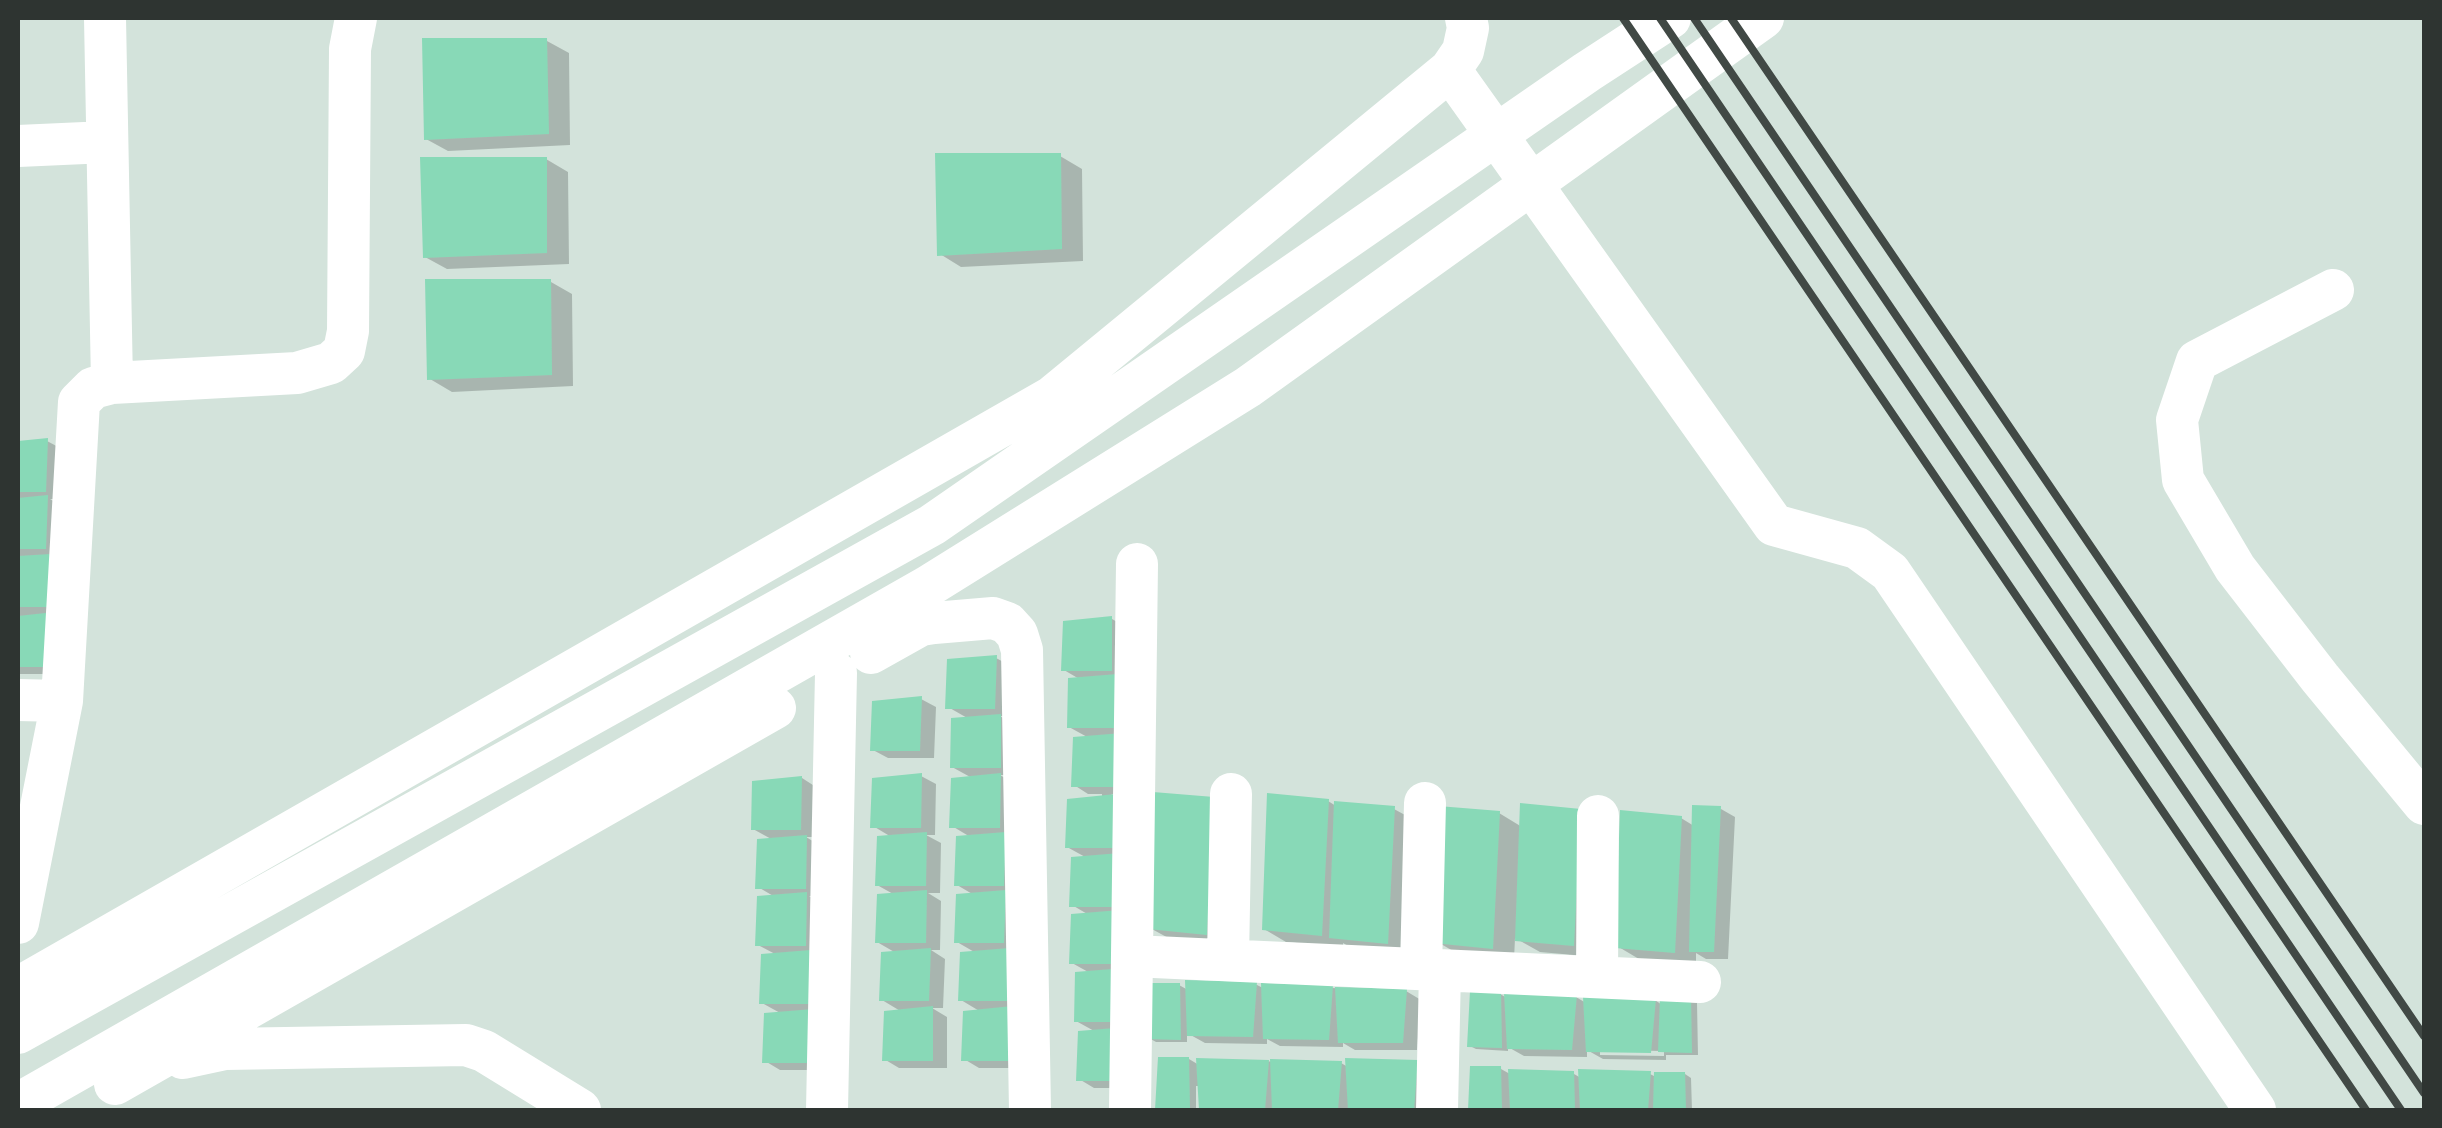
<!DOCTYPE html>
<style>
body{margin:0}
#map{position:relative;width:2442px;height:1128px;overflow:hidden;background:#d3e3db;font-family:Montserrat,sans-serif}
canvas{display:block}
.frame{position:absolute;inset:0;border:20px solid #2e3431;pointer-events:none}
</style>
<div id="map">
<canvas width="2442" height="1128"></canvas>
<div class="frame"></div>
</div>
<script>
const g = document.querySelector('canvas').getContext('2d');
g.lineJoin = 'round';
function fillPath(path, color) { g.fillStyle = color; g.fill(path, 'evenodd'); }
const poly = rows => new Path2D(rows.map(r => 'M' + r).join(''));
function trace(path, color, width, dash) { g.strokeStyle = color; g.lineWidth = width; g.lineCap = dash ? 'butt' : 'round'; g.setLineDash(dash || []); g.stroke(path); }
fillPath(poly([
 [547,41,569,53,570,145,448,151,426,139],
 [1060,156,1082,169,1083,261,961,267,940,254],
 [546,159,568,172,569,264,447,269,425,257],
 [551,282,572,294,573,386,452,392,430,379],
 [47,441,62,449,60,499,50,499,62,506,67,674,20,674,18,672,18,618,23,618,18,615,18,443],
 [1112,619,1126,627,1136,794,1111,794,1130,805,1141,1088,1094,1088,1079,1079,1096,1032,1076,1021,1090,973,1072,963,1089,915,1072,905,1087,858,1067,847,1102,798,1102,794,1088,794,1074,785,1089,738,1069,727,1081,680,1064,670],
 [996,658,1011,666,1010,716,1000,716,1015,725,1015,775,1000,775,1015,784,1026,1068,979,1068,964,1059,981,1012,961,1000,976,953,957,942,974,895,957,885,972,838,952,826,972,778,952,767,969,719,948,707],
 [921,699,936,707,934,758,888,758,873,750],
 [921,776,936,784,935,835,926,835,941,843,940,893,928,893,941,901,940,950,931,950,945,959,943,1008,932,1008,947,1017,947,1068,899,1068,884,1059,902,1012,882,1000,896,953,877,942,895,895,877,885,893,838,873,826],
 [802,778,816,787,815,837,806,837,821,846,820,896,809,896,821,903,827,1070,780,1070,765,1061,782,1014,762,1003,777,955,758,945,775,897,758,887,773,840,753,829],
 [1155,794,1228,946,1172,940,1150,928],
 [1328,801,1336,806,1394,809,1416,821,1409,955,1353,949,1343,943,1343,947,1286,942,1264,929],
 [1721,809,1735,817,1728,959,1706,959,1696,953,1696,964,1639,959,1617,946,1681,818,1694,826],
 [1581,811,1596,957,1540,952,1515,938,1514,960,1458,954,1436,941,1499,813,1522,827],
 [1179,985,1188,990,1257,985,1263,988,1332,988,1406,991,1421,1000,1417,1050,1355,1050,1343,1043,1343,1047,1280,1046,1267,1039,1267,1044,1205,1043,1187,1033,1187,1042,1156,1042,1149,1038],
 [1500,994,1507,998,1576,997,1586,1003,1655,1000,1662,1005,1663,999,1697,1003,1698,1055,1666,1055,1666,1060,1603,1059,1587,1050,1587,1057,1524,1056,1508,1047,1508,1051,1476,1049,1470,1046],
 [1600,1050,1664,1051,1664,1056,1600,1055],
 [1160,1059,1189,1059,1199,1065,1199,1060,1341,1063,1348,1067,1417,1062,1428,1110,1201,1110,1200,1086,1196,1086,1196,1110,1158,1110],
 [1473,1069,1501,1069,1510,1074,1574,1074,1581,1078,1650,1074,1656,1077,1685,1074,1691,1078,1692,1110,1471,1110]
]), '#0003');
fillPath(poly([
 [422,38,547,38,549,134,424,140],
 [935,153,1061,153,1062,249,937,256],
 [420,157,547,157,547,253,423,258],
 [425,279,551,279,552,375,427,380],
 [48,438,46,492,18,492,18,441],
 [48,495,46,549,18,549,18,498],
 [51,554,50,607,18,607,18,556],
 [55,612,53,667,18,667,18,616],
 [1112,616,1112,671,1061,671,1063,621],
 [997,655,995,709,945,709,947,659],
 [1118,674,1117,728,1067,728,1068,678],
 [922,696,920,751,870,751,872,701],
 [1001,714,1001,768,950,768,951,718],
 [1123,733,1122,787,1071,787,1073,737],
 [922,773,921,828,870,828,872,778],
 [1001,773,1000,828,949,828,951,778],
 [802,776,801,830,751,830,752,781],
 [1153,792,1214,797,1207,935,1148,929],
 [1267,793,1329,799,1322,936,1262,930],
 [1116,794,1115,848,1065,848,1067,799],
 [1334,801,1395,806,1388,944,1329,938],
 [1520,803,1581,809,1574,946,1515,941],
 [1692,805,1721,806,1714,952,1689,952],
 [1438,806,1500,811,1493,949,1433,943],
 [1620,810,1682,816,1675,953,1615,948],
 [927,832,926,886,875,886,877,836],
 [1006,832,1004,886,954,886,956,836],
 [807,835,806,889,755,889,757,839],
 [1121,853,1120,907,1069,907,1071,857],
 [927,890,926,943,875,943,877,894],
 [1006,890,1004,943,954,943,956,894],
 [807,892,806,946,755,946,757,896],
 [1121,910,1120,964,1069,964,1071,914],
 [931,948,929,1001,879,1001,881,952],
 [1010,948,1009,1001,958,1001,960,952],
 [811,950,810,1004,759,1004,761,954],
 [1125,968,1124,1022,1074,1022,1075,972],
 [1185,980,1257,982,1253,1037,1187,1036],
 [1149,983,1180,983,1181,1040,1146,1039],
 [1261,983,1333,985,1329,1040,1263,1039],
 [1335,987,1407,989,1403,1043,1338,1043],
 [1470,991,1501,991,1502,1048,1467,1047],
 [1504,993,1577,994,1572,1050,1507,1049],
 [1583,997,1656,998,1651,1053,1586,1052],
 [1660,997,1691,997,1692,1053,1658,1052],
 [933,1006,933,1061,882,1061,884,1011],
 [1013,1006,1012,1061,961,1061,963,1011],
 [814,1009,813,1063,762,1063,764,1013],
 [1128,1027,1127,1081,1076,1081,1078,1031],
 [1158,1057,1189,1057,1190,1110,1155,1110],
 [1196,1058,1269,1060,1265,1110,1199,1110],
 [1345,1058,1418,1060,1414,1110,1348,1110],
 [1270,1059,1342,1061,1338,1110,1272,1110],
 [1470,1066,1501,1066,1502,1110,1468,1110],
 [1508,1069,1574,1071,1575,1110,1510,1110],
 [1578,1069,1651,1071,1648,1110,1580,1110],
 [1654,1072,1685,1072,1686,1110,1653,1110]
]), '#88d9b7');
trace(poly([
 [105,18,112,383],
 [1450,70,1774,525,1857,548,1890,572,2255,1110],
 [18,146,107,142],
 [2333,290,2197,361,2177,420,2183,480,2235,568,2320,678,2424,804],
 [871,653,921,625,934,623,993,618,1007,623,1017,634,1022,650,1030,1110],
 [18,700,62,701,79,402,93,388,112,383,297,373,331,363,344,351,348,331,350,49,356,18],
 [18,923,62,701],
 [1132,956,1700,982],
 [1228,960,1231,794],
 [1421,969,1425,803],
 [1597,977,1598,816],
 [18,988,1052,397,1450,70,1463,51,1468,28,1466,18],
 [18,1033,932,525,1587,72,1670,18],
 [183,1058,225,1049,466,1045,484,1051,580,1110],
 [115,1084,775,708],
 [18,1104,927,587,1248,387,1763,18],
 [827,1110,836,673],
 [1130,1110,1137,564],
 [1437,1110,1440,970]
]), '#fff', 42);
trace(poly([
 [1623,18,2366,1110],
 [1660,18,2401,1110],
 [1694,18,2424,1093],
 [1731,18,2424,1036]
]), '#414945', 8);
</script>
